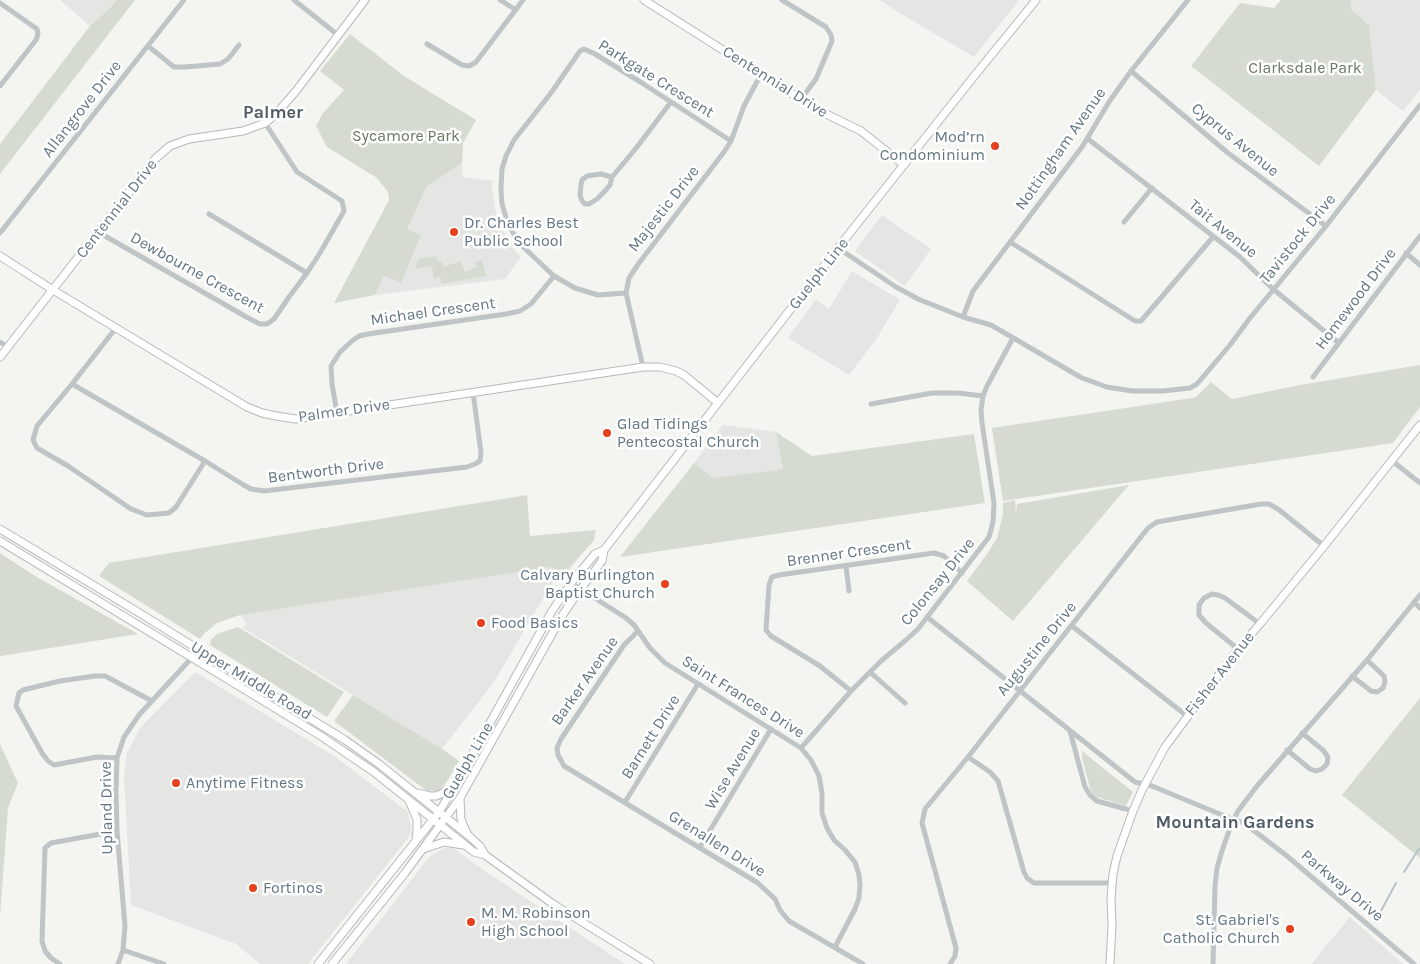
<!DOCTYPE html>
<meta charset="utf-8">
<style>
body{margin:0}
canvas{display:block;background:#f4f4f0}
</style>
<canvas width="1420" height="964"></canvas>
<script>
const g = document.querySelector('canvas').getContext('2d');
g.lineJoin = 'round';
function fillPath(path, color) { g.fillStyle = color; g.fill(path, 'evenodd'); }
const poly = rows => new Path2D(rows.map(r => 'M' + r).join(''));
function trace(path, color, width, dash) { g.strokeStyle = color; g.lineWidth = width; g.lineCap = dash ? 'butt' : 'round'; g.setLineDash(dash || []); g.stroke(path); }
function drawText(font, color, halo, rows, align = 'center') {
  g.font = font + ' Karla,sans-serif'; g.lineWidth = 5; g.setLineDash([]); g.textBaseline = 'middle'; g.strokeStyle = halo; g.fillStyle = color; for (const [text, x, y, turn = 0] of rows) {
    g.save(); g.translate(x, y); g.rotate((+turn || 0) * Math.PI / 180); g.textAlign = isNaN(turn) ? turn : align; if (halo) g.strokeText(text, 0, 0); g.fillText(text, 0, 0); g.restore();
  }
}
fillPath(poly([
 [60,0,117,0,108,10,90,26],
 [880,0,1019,0,974,57,893,9],
 [1350,0,1420,0,1420,90,1403,111,1376,90,1369,25,1352,10],
 [462,163,463,177,493,181,492,187,496,216,510,245,521,257,505,279,375,295,427,186],
 [882,215,931,249,905,286,855,251],
 [852,271,900,300,877,338,849,375,788,338,816,299,829,309],
 [723,425,776,432,783,469,713,478,694,463],
 [551,567,558,573,494,682,442,749,243,628,247,623,240,615],
 [195,672,334,756,408,812,412,833,308,964,260,964,236,944,131,905,124,776,127,753,140,728],
 [452,847,482,869,625,964,346,964,430,856,444,848],
 [1350,917,1403,964,1311,964]
]), '#e5e6e4');
fillPath(poly([
 [117,0,135,0,0,174,0,144,90,26,108,10],
 [1281,0,1350,0,1352,10,1369,25,1376,90,1319,166,1191,66,1240,3,1274,8],
 [350,34,404,76,476,120,463,143,462,163,427,186,407,229,421,235,401,283,384,276,375,295,334,303,389,200,388,192,377,178,327,147,316,126,323,113,344,90,320,71],
 [436,256,439,262,442,261,444,267,460,261,465,272,477,267,475,262,482,260,486,276,441,284,440,277,434,279,432,266,416,269,416,266,418,259],
 [1420,365,1420,407,1393,443,1003,501,992,428,1192,398,1196,397,1211,382,1232,399,1300,385],
 [776,432,812,456,974,434,985,503,620,557,694,463,713,478,783,469],
 [1129,485,1013,621,967,581,987,554,997,538,1003,514,1003,503,1015,500,1016,514,1017,504],
 [527,495,530,536,596,530,594,540,564,575,558,573,551,567,240,615,217,623,205,633,200,639,99,576,109,563],
 [0,553,35,576,138,634,1,656,0,658],
 [238,627,344,692,327,717,210,645,211,640,217,634],
 [353,695,442,749,459,761,443,788,437,791,427,791,334,721],
 [1420,698,1420,858,1342,795],
 [0,744,18,783,8,808,0,917],
 [1082,751,1133,792,1126,806,1097,797,1091,792,1082,758]
]), '#d6dbd1');
trace(poly([
 [1404,872,1418,850,1420,849],
 [1375,922,1396,883]
]), '#b6c4c7', 2);
const secondary = poly([
 [644,0,797,97,822,112,861,131,904,165],
 [0,256,53,290,247,407,262,413,276,416,296,419,643,367,660,367,676,371,684,375,718,403],
 [0,357,155,159,170,146,189,139,243,131,265,123,276,114,296,91,365,0],
 [0,529,133,609,345,740,379,764,469,836,480,846,485,855],
 [0,541,321,736,374,772,474,852,485,855,553,904,650,964],
 [418,793,430,796,436,796,453,789],
 [460,798,461,819,464,827,467,833],
 [409,801,417,819,417,832,416,838],
 [423,849,444,842,463,845],
 [318,964,439,812,460,777,552,611,574,579,595,554,604,550],
 [332,964,405,873,460,798,562,616,574,598,602,561,604,550,838,248,971,80,1036,0],
 [1110,964,1112,925,1111,898,1113,874,1117,856,1133,811,1142,790,1165,747,1238,649,1260,624,1324,546,1420,425]
]);
trace(secondary, '#b4b9bd', 9);
trace(poly([
 [294,0,338,35],
 [500,0,516,10],
 [782,0,826,27,831,35,832,41,816,79,801,99],
 [0,3,37,29,38,34,36,40,0,86],
 [427,44,462,65,469,66,476,62,523,0],
 [148,46,174,67,185,67,220,64,228,59,239,45],
 [1131,71,1228,153,1326,226],
 [1088,139,1240,257,1273,289,1339,343],
 [612,177,601,174,587,176,582,180,581,185,580,195,582,201,585,204,589,204,597,199,606,190,610,185,612,177,637,147,671,102],
 [209,214,307,273],
 [1124,222,1152,188],
 [98,232,250,319,260,324,267,324,274,319,289,297,307,273,320,253,344,211,342,201,297,172,265,123],
 [0,233,184,0],
 [1010,242,1135,321,1141,321,1213,237],
 [838,248,896,287,918,299,963,317,991,325,1082,378,1107,387,1132,391,1163,391,1190,388,1197,384,1230,345,1250,318,1326,226,1420,105],
 [1406,253,1420,265],
 [626,293,598,295,575,288,554,276,519,243,508,224,502,204,501,189,502,169,506,156,514,140,551,93,580,51,584,49,595,54,642,83,731,141],
 [963,317,973,291,1082,147,1109,102,1131,71,1188,0],
 [116,328,72,384,37,426,33,440,37,448,68,466,131,509,147,515,169,513,176,507,205,461],
 [0,342,8,347],
 [643,367,626,293,629,278,639,263,724,152,731,141,744,106,761,74],
 [1313,377,1420,236],
 [72,384,205,461,242,484,251,489,264,491,467,467,475,464,480,461,481,453,473,392],
 [871,404,932,393,958,393,983,396],
 [337,413,332,384,331,366,340,352,352,341,359,336,368,334,506,314,520,311,531,304,554,276],
 [1391,460,1420,483],
 [846,566,849,591],
 [571,583,626,618,634,625,650,648,665,663,801,748,811,760,819,776,822,793,822,813,827,828,834,840,845,850,855,862,859,875,860,885,859,898,855,909,835,947],
 [1414,602,1420,608],
 [927,617,1135,782,1152,786,1227,817,1244,823,1287,856,1414,964],
 [1072,626,1187,716],
 [638,631,624,645,561,739,557,748,558,755,564,766,758,883,775,899,780,910,789,921,863,964],
 [1238,649,1206,623,1199,615,1199,605,1204,598,1212,594,1218,595,1225,598,1260,624],
 [871,673,905,703],
 [1352,676,1371,691,1377,692,1383,688,1385,682,1384,676,1367,660],
 [851,691,820,666,771,636,766,630,769,585,772,577,779,575,934,553,944,556,962,573],
 [1070,731,1085,787,1090,795,1097,801,1133,811],
 [801,748,851,691,881,661,906,640,918,629,989,537,993,522,994,503,982,423,981,410,983,396,987,386,1013,338],
 [1287,750,1310,769,1316,771,1322,769,1327,764,1328,757,1323,750,1302,733],
 [968,757,990,772,998,781,1024,872,1027,878,1034,883,1112,883],
 [117,758,97,757,54,765,48,761,42,753,16,706,19,693,23,690,60,681,95,676,105,676,152,701],
 [625,802,698,684],
 [700,847,771,729],
 [123,950,164,964],
 [60,964,51,958,45,951,42,941,45,848,51,843,117,831],
 [118,964,123,950,125,926,117,831,116,790,117,758,124,737,139,715,199,650],
 [950,964,955,956,956,948,922,823,925,809,968,757,1148,528,1157,522,1261,504,1269,504,1278,509,1324,546],
 [1213,964,1215,886,1217,868,1222,851,1231,825,1238,811,1257,786,1367,660,1420,595]
]), '#bfc4c6', 5);
trace(secondary, '#fff', 7);
for (const [x, y, r, color] of [
 [995,146,5,"#e54120"],
 [454,232,5,"#e54120"],
 [607,433,5,"#e54120"],
 [665,584,5,"#e54120"],
 [481,623,5,"#e54120"],
 [176,783,5,"#e54120"],
 [253,888,5,"#e54120"],
 [471,922,5,"#e54120"],
 [1290,929,5,"#e54120"]
]) { const dot = new Path2D(); dot.arc(x, y, r, 0, 2 * Math.PI); g.fillStyle = color; g.fill(dot); trace(dot, '#fff', 2); }
drawText('16px', '#687962', '#fff', [
 ["Clarksdale Park",1305,68],
 ["Sycamore Park",406,136]
]);
drawText('16px', '#637682', '#fff', [
 ["Parkgate Crescent",656,79,32],
 ["Centennial Drive",775,82,32],
 ["Allangrove Drive",82,109,-52],
 ["Cyprus Avenue",1235,140,39],
 ["Nottingham Avenue",1061,149,-55],
 ["Centennial Drive",117,209,-52],
 ["Majestic Drive",664,209,-52],
 ["Tait Avenue",1223,229,39],
 ["Tavistock Drive",1298,239,-51],
 ["Dewbourne Crescent",197,273,29],
 ["Guelph Line",819,274,-52],
 ["Homewood Drive",1356,299,-53],
 ["Michael Crescent",433,312,-8],
 ["Palmer Drive",344,411,-8],
 ["Bentworth Drive",326,471,-7],
 ["Brenner Crescent",849,553,-8],
 ["Colonsay Drive",938,582,-51],
 ["Augustine Drive",1037,649,-51],
 ["Fisher Avenue",1220,674,-52],
 ["Upper Middle Road",251,681,31],
 ["Barker Avenue",585,681,-55],
 ["Saint Frances Drive",743,697,32],
 ["Barnett Drive",651,737,-58],
 ["Guelph Line",468,761,-60],
 ["Wise Avenue",733,769,-59],
 ["Upland Drive",107,808,-91],
 ["Grenallen Drive",717,844,32],
 ["Parkway Drive",1342,886,40]
]);
drawText('16px', '#637682', '#fff', [
 ["Mod’rn",985,137,"right"],
 ["Condominium",985,155,"right"],
 ["Dr. Charles Best",464,223],
 ["Public School",464,241],
 ["Glad Tidings",617,424],
 ["Pentecostal Church",617,442],
 ["Calvary Burlington",655,575,"right"],
 ["Baptist Church",655,593,"right"],
 ["Food Basics",491,623],
 ["Anytime Fitness",186,783],
 ["Fortinos",263,888],
 ["M. M. Robinson",481,913],
 ["High School",481,931],
 ["St. Gabriel's",1280,920,"right"],
 ["Catholic Church",1280,938,"right"]
], 'left');
drawText('bold 18px', '#515e67', '#fff', [
 ["Palmer",273,113],
 ["Mountain Gardens",1235,823]
]);
</script>
